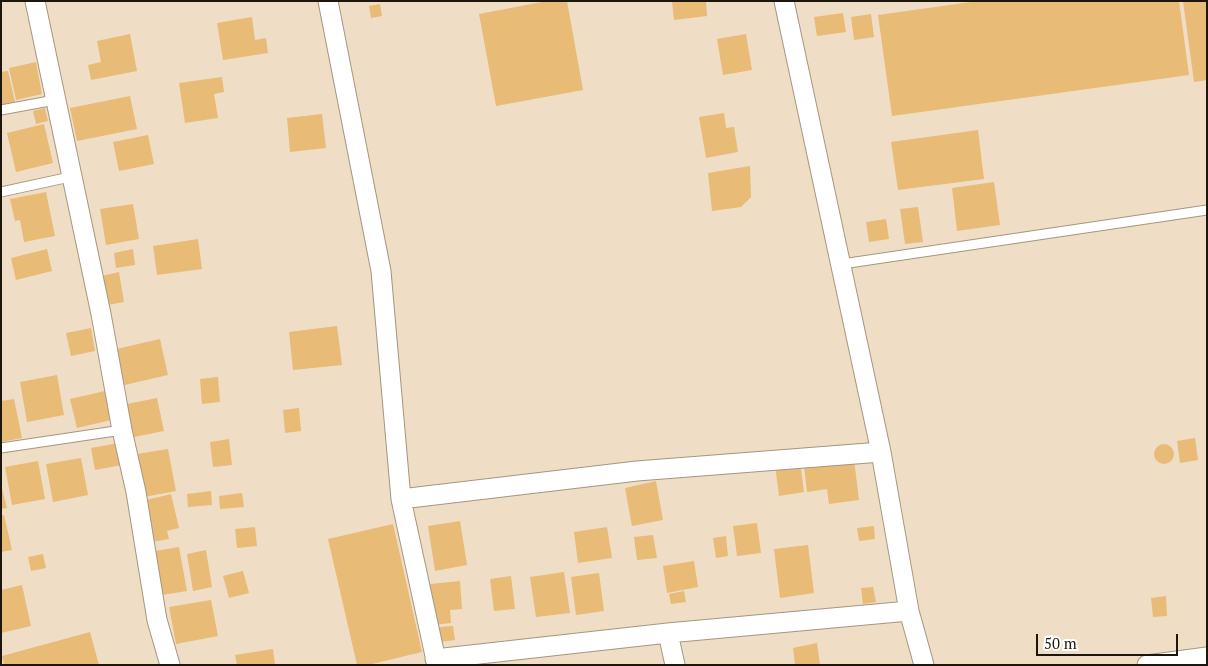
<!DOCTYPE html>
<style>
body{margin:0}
#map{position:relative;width:1208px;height:666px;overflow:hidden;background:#efdec5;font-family:"PT Serif",serif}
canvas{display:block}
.frame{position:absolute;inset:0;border:2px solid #1c160d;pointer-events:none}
.scale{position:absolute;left:1036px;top:634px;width:142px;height:22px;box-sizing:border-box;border:2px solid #1c160d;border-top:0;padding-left:6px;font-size:15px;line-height:18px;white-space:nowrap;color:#1c160d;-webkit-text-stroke:4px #fff;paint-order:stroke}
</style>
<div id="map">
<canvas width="1208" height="666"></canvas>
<div class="frame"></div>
<div class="scale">50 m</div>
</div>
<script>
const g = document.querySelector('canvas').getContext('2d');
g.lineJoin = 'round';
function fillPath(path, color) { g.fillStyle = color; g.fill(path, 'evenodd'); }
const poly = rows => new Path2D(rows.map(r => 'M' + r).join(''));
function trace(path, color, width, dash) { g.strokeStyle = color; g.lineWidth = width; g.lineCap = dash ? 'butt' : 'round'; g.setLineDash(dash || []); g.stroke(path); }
fillPath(poly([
 [547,1,567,1,583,90,496,106,479,14],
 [672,1,706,1,707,16,674,20],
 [978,1,1179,1,1189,75,892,116,878,15],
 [1183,1,1207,1,1207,80,1194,82],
 [380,4,382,16,371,18,369,6],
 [843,13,846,32,817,36,814,17],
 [871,14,874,37,854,40,851,17],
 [252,17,255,40,266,38,268,53,223,60,217,23],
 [130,34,137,71,91,80,88,65,101,62,97,41],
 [746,34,752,70,723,75,717,39],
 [36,62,42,94,16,100,9,68],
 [8,71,15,102,1,105,1,72],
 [222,77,224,92,214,94,218,118,185,123,179,83],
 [130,96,137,129,77,141,70,108],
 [45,108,48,121,36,124,33,111],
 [724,113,726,128,734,127,738,152,706,158,699,117],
 [322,114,326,148,290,152,287,118],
 [44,124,53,163,16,172,7,133],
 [978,130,984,179,898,190,891,142],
 [148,135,154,164,119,171,113,142],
 [750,166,751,197,741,207,712,211,708,173],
 [994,182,1000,225,957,231,952,188],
 [46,192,55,236,24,242,20,220,15,221,10,199],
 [133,204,139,239,106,245,100,209],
 [918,207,923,242,905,244,900,209],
 [886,219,889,239,869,242,866,222],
 [198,239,202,269,157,275,153,246],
 [47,249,52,271,16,280,11,258],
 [133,249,135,265,116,268,114,253],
 [119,272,124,302,107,305,102,276],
 [337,326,342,365,293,370,289,332],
 [91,328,95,351,71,356,66,333],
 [160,339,168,375,120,386,112,350],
 [57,375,64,415,27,422,20,382],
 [218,377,220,402,202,404,200,379],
 [105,391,111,420,77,428,70,399],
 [157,398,164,431,129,438,122,405],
 [14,399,22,438,1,442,1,401],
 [299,408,301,431,285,433,283,410],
 [1195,438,1198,460,1180,463,1177,441],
 [229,439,232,465,213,467,210,442],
 [118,443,122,465,95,470,91,448],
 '1154 454a10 10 0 1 1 20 0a10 10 0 1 1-20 0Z',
 [168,449,176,491,144,497,137,454],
 [81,458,88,495,53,502,46,464],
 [854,459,859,500,829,504,827,489,807,492,804,466],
 [38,461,45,499,12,505,5,467],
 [800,462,804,492,779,496,775,465],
 [656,481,663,520,632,526,625,488],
 [1,485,7,508,1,509],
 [211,491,212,505,188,507,187,494],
 [242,493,244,507,220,509,219,496],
 [171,494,179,528,167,531,169,539,152,542,142,501],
 [4,515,12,550,1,552,1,516],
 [460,521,467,565,435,571,428,526],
 [757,523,761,553,737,556,733,526],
 [393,524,422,652,368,665,357,665,328,539],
 [874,526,875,539,859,541,857,528],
 [255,527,257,546,237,548,235,529],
 [607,527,612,558,578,563,574,532],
 [653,535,657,558,637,560,634,537],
 [726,536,728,556,716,558,713,538],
 [808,545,814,593,780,598,774,549],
 [179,547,187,591,162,595,155,551],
 [206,550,212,587,193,591,187,554],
 [43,554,46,568,31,571,28,557],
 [694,561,698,587,667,593,663,566],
 [243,571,249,593,229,598,223,576],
 [564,572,570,613,536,617,530,577],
 [599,573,604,611,576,615,571,577],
 [511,576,515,609,494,611,490,579],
 [460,581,462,609,450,610,451,623,433,625,430,584],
 [22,585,31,626,1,633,1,590],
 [873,587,876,602,863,604,861,588],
 [684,591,686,602,671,604,669,594],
 [1166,596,1167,616,1153,617,1151,598],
 [211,600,218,636,176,644,169,607],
 [453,626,455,640,440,642,439,627],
 [90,632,99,665,4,665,2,656],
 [817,643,820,665,795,665,793,648],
 [273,649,275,665,237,665,235,655]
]), '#e8bb77');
const service = poly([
 [1,110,55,100],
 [1,192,70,177],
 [842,264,1207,210],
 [1,448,122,430]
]);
const minor = poly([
 [35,1,101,314,122,430,136,492,157,620,170,665],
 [328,1,381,271,401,499,437,665],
 [784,1,881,452,909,611,924,665],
 [401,499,637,471,881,452],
 [668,633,675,665],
 [435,659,668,633,909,611],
 [1147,665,1207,657]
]);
trace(service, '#a6967f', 11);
trace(minor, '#a6967f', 21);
trace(service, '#fff', 9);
trace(minor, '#fff', 19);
</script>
